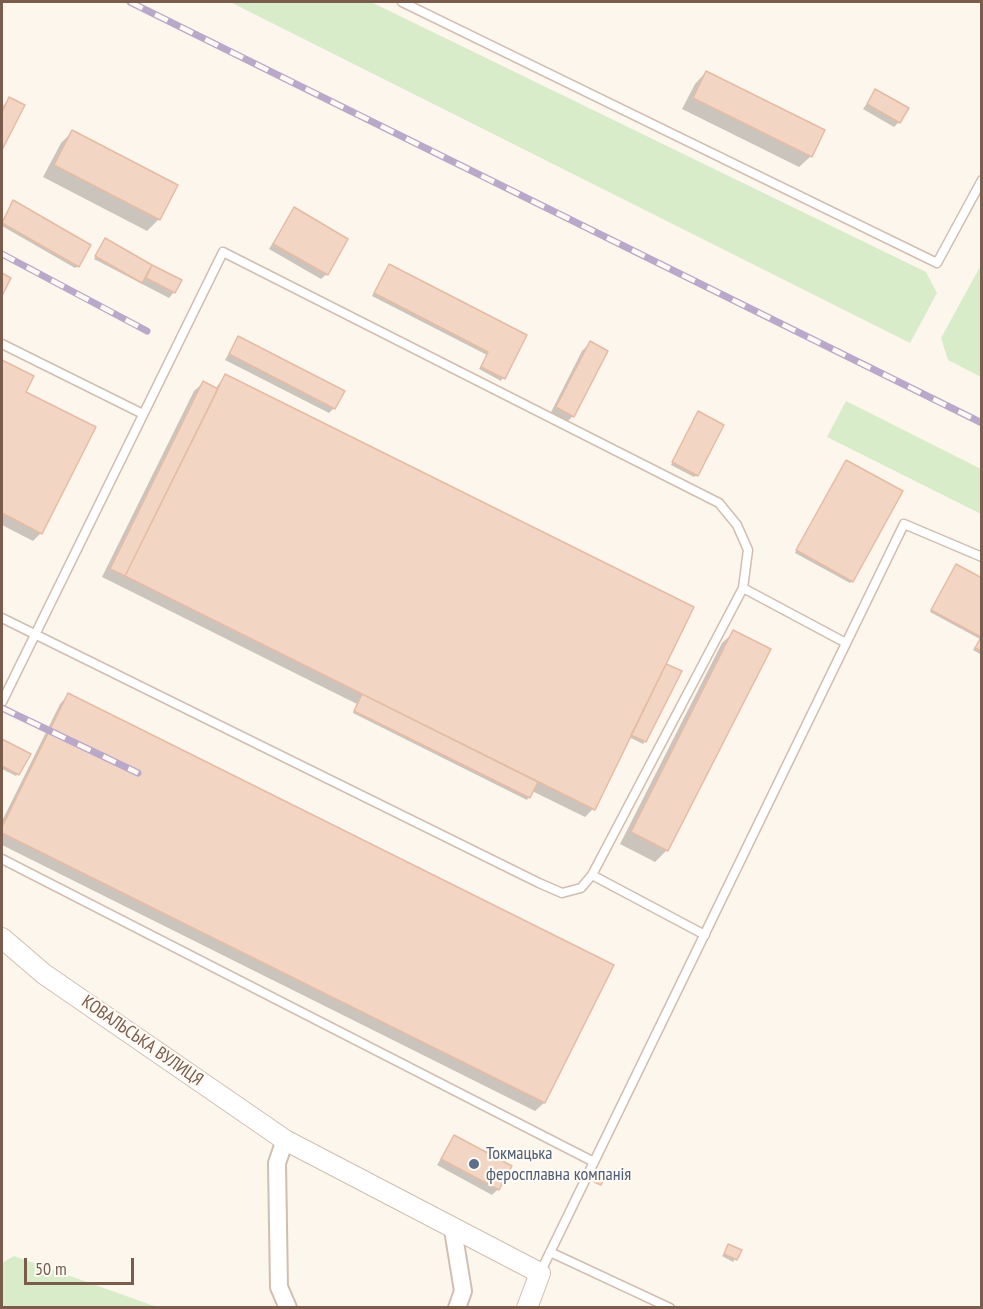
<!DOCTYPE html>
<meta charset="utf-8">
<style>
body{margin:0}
#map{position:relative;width:983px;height:1309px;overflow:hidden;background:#fdf6ec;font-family:"PT Sans Narrow",sans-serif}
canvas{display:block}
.frame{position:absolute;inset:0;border:3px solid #7a5c4d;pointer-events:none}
.scale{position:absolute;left:24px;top:1258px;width:110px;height:27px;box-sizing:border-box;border:3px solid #7a5c4d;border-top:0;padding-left:8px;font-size:18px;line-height:21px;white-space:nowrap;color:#7a5c4d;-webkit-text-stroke:4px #fffaf3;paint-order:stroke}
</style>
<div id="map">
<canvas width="983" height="1309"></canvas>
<div class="frame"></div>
<div class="scale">50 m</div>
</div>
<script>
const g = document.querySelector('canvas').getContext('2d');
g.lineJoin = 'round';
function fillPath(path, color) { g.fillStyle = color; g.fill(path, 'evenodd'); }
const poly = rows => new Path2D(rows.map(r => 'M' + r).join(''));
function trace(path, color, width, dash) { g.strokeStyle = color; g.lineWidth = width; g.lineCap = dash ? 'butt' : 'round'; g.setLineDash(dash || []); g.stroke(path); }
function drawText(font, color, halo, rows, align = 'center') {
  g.font = font + ' "PT Sans Narrow",sans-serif'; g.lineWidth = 4.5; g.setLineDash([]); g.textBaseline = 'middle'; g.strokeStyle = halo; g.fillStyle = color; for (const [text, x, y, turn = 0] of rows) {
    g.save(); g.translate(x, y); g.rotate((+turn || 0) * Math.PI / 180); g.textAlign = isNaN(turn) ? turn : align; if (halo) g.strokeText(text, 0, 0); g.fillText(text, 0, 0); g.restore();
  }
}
fillPath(poly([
 [230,2,371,2,926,272,937,293,910,343],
 [981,265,982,377,981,377,948,360,941,338],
 [846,401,981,469,981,514,827,437],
 [14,1256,157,1307,2,1307,2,1263]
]), '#d8ecc9');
fillPath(poly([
 [706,72,811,156,799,167,682,109,695,84],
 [876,91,899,122,894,127,863,109],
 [10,99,23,105,2,147,2,107],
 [72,132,159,219,147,231,43,177,61,143],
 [13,202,78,266,75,268,2,226,2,221],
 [294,209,327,274,321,279,269,249],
 [106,240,152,266,174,292,169,298,94,259],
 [389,266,525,335,501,381,479,369,487,355,372,296],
 [238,338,334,408,329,413,225,360],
 [590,343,573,416,565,424,549,416,582,351],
 [2,362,32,377,24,393,41,533,33,541,2,525],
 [225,376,662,670,645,741,643,744,629,737,593,809,585,817,532,791,527,800,353,713,357,704,102,577,194,391,203,383,215,389],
 [696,415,697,475,694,477,671,465],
 [846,462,852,581,850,583,795,553],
 [954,569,982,580,982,655,973,650,980,639,930,612],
 [734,632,667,850,655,862,620,844,722,643],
 [68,695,611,966,544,1103,535,1111,2,845,2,821,60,704],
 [2,740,28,755,16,776,2,769],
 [454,1137,498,1189,492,1195,437,1165],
 [729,1246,740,1251,733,1262,722,1256]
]), '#0003');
const building = poly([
 [706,71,825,130,812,157,693,98,706,71],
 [875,89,909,108,900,123,867,104,875,89],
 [9,97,25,105,2,150,2,112,9,97],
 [72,130,178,185,160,220,54,165,72,130],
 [13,200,91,245,79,267,2,223,13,200],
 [294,207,348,239,328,275,273,244,294,207],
 [105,238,152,265,142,283,95,256,105,238],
 [389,264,527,335,505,379,481,367,488,352,374,293,389,264],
 [152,265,182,280,175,293,146,278,152,265],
 [2,273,11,278,2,296,2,273],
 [238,336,345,391,335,409,229,354,238,336],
 [590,341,608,351,574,417,556,407,590,341],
 [2,360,34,376,26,392,96,427,42,534,2,513,2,360],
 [225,374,694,607,595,810,125,576,225,374],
 [203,381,218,389,125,576,110,569,203,381],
 [698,411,724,425,698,476,672,462,698,411],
 [846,460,903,491,853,582,796,550,846,460],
 [956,564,982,578,982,651,975,648,981,637,931,610,956,564],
 [733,630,771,649,668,851,631,832,733,630],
 [666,664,682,671,646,742,631,735,666,664],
 [68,693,614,965,545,1103,2,833,2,827,68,693],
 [362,694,538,782,530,798,354,711,362,694],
 [2,739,31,754,19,775,2,766,2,739],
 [454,1135,512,1166,499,1190,441,1159,454,1135],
 [599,1173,606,1176,601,1185,594,1182,599,1173],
 [728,1244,742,1250,737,1260,724,1254,728,1244]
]);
fillPath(building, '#f3d5c3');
trace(building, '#e6bba3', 1.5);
const service = poly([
 [402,2,937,263,982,180],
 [2,344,143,414],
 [2,618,539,883,562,893,581,888,592,875,705,935],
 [2,702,223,252,719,503,737,525,748,550,743,588,846,643],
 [2,859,594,1162],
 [592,875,743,588],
 [550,1252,670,1308],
 [540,1273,904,524,982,557]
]);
const minor = poly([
 [285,1140,277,1163,279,1287,288,1308],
 [453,1230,463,1291,457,1308]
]);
const tertiary = poly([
 [2,938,44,974,285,1140,540,1273,527,1308]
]);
trace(service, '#d1beb0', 11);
trace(minor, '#d1beb0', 20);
trace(tertiary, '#d1beb0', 22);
trace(service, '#fff', 8);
trace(minor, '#fff', 16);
trace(tertiary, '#fff', 20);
const rail = poly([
 [130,2,982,423],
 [2,254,147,331],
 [2,708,138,773]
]);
trace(rail, '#b9a8c9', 7);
trace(rail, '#fffaf3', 4.5, [14]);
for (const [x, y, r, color] of [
 [474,1164,6,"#5c6f8a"]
]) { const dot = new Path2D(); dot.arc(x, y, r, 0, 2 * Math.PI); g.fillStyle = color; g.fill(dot); trace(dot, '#fffaf3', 2); }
drawText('18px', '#7a5c4d', '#fffaf3', [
 ["КОВАЛЬСЬКА ВУЛИЦЯ",142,1041,35]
]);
drawText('18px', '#4e5e75', '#fffaf3', [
 ["Токмацька",486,1154],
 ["феросплавна компанія",486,1175]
], 'left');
</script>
